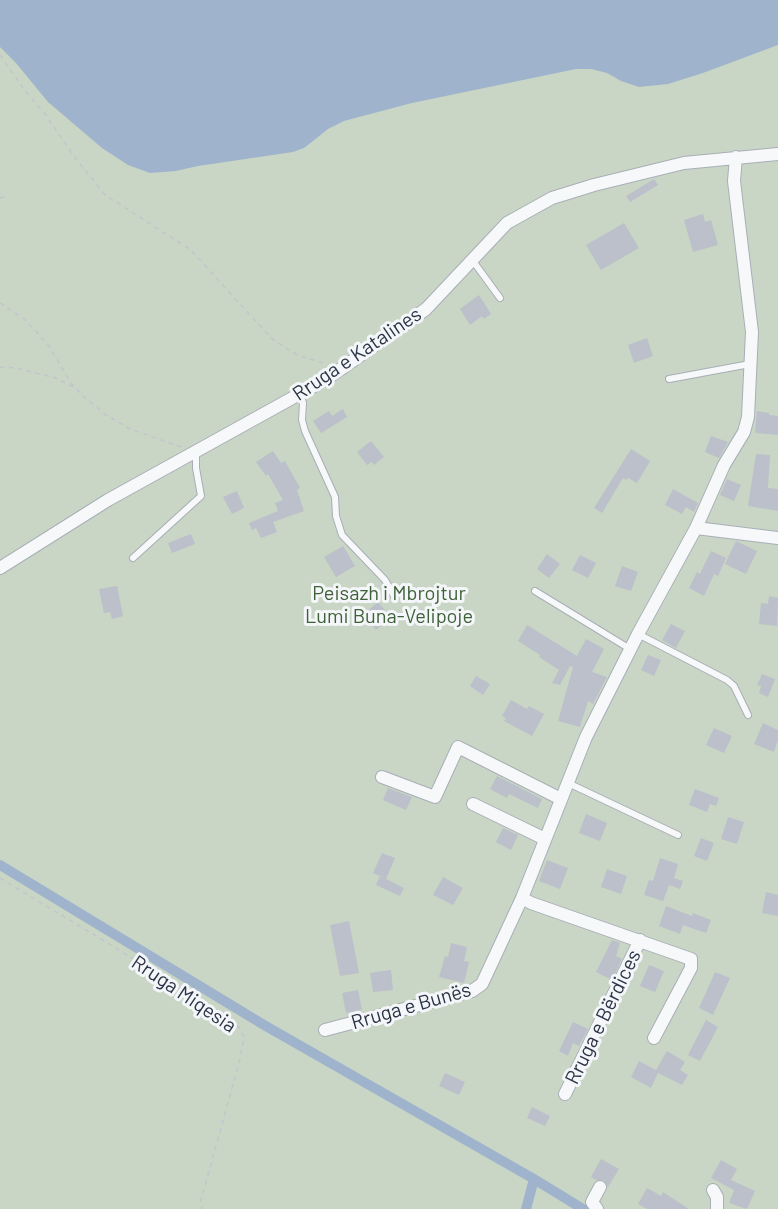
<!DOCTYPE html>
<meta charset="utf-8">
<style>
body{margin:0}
canvas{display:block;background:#e4e7ec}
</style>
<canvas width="778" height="1209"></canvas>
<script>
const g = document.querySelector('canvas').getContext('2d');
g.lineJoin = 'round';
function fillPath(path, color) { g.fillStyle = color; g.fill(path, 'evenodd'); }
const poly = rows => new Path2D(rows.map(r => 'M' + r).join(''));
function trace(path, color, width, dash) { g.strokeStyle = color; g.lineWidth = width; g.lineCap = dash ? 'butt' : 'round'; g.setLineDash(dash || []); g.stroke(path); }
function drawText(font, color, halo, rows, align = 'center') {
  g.font = font + ' Barlow,sans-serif'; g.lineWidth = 6; g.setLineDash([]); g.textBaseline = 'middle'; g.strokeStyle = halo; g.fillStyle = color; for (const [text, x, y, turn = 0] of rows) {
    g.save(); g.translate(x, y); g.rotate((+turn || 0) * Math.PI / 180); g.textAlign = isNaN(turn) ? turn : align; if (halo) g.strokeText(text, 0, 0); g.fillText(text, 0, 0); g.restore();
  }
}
fillPath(poly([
 [0,0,778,0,778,1209,0,1209]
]), '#c9d6c5');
fillPath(poly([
 [0,0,778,0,778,45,703,73,668,84,639,87,621,81,607,73,591,69,576,69,412,103,344,121,328,129,304,148,293,152,198,166,176,171,150,173,128,165,102,148,48,102,16,63,0,47]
]), '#9fb4cc');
trace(poly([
 [0,865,264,1025,534,1179,583,1209],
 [526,1209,534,1179]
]), '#9fb4cc', 10);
fillPath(poly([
 [654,179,658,185,630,202,626,196],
 [703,214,705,222,711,220,718,245,693,252,684,220],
 [624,223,639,248,601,270,586,245],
 [479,295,491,314,484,319,482,316,470,325,460,309],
 [647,338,653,356,634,363,628,345],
 [343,409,347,417,321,433,313,421,329,411,332,416],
 [757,411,769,413,769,415,778,416,778,435,755,433],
 [711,436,728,442,719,458,705,452],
 [371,441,384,457,374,465,372,462,367,465,357,452],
 [631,449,650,461,637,483,628,478,626,480,623,478,602,513,594,508],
 [273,451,281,463,285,461,300,488,297,490,304,511,273,522,277,532,261,538,256,528,252,530,249,523,278,511,275,503,283,500,268,474,266,476,256,462],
 [756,454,770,455,768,488,778,489,778,511,748,506],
 [727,479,741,485,734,501,720,495],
 [673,489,698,503,694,512,686,507,682,514,665,505],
 [237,491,244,508,232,514,223,497],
 [191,534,195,544,172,553,168,543],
 [736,541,757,551,746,574,725,564],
 [343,546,355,566,336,577,324,557],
 [711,551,726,558,718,576,714,574,704,596,689,588,697,572,700,574],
 [547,554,560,564,549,578,537,569],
 [580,555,596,563,588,578,572,570],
 [622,566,638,572,631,591,615,586],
 [117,586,123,616,112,619,110,612,104,613,99,589],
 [769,596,778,598,777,626,759,624,761,603,768,604],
 [378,602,391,617,376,630,363,615],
 [671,624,685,631,676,648,662,640],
 [527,625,577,656,586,639,604,649,592,672,607,677,593,704,588,701,580,727,558,721,573,667,570,666,560,685,552,683,559,670,539,657,540,655,518,641],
 [648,655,661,660,654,676,641,670],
 [762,674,775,679,768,697,759,693,761,686,757,685],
 [476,676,490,684,483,695,470,686],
 [511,700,527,709,529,706,544,714,532,736,504,721,506,718,502,716],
 [763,723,778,730,778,740,774,752,754,744],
 [714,728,732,736,724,753,706,745],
 [497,776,542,799,538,808,509,794,507,798,490,789],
 [388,788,412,797,406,810,383,800],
 [695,789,719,798,716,806,710,804,707,812,689,805],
 [586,814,607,823,600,841,579,833],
 [728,817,744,822,737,844,721,839],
 [503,828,518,835,511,850,496,842],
 [701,838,714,843,707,861,694,856],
 [382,853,395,858,386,879,373,873],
 [660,858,678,864,674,878,683,881,680,889,669,885,663,901,644,895,649,880,653,881],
 [547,860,568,868,560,889,539,881],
 [607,869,627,876,621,894,601,887],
 [380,876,404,888,400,896,376,885],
 [443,877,463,888,453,905,433,895],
 [766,892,778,895,778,916,762,913],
 [666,906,692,916,693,913,711,920,706,933,683,925,680,934,659,926],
 [349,921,359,973,340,976,330,925],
 [612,940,620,943,616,956,622,959,612,980,596,972],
 [451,943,467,947,464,961,469,962,464,983,439,977,445,956,448,957],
 [649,965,664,971,655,992,640,986],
 [391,970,393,990,373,992,370,973],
 [715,972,730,978,713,1015,699,1008],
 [358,990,362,1010,346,1013,342,993],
 [706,1020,718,1027,700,1061,688,1055],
 [573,1022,588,1029,579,1046,573,1043,568,1056,559,1051],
 [667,1051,685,1062,680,1070,688,1075,682,1085,658,1073,651,1088,631,1077,639,1061,656,1070],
 [445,1073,465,1082,459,1095,439,1086],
 [532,1107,550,1116,545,1126,527,1118],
 [601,1159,619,1169,608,1187,604,1180,596,1180,591,1177],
 [721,1160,737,1169,731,1180,755,1191,747,1209,729,1203,734,1190,711,1178],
 [647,1188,661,1196,663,1192,689,1209,647,1209,638,1204]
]), '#bbc0ca');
const lane = poly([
 [473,261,500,298],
 [669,379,750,364],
 [300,394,303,403,302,420,305,431,335,497,336,516,342,535,385,580,394,596],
 [133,558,201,496,196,468,196,452],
 [535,591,630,649],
 [638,634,727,680,734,686,748,715],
 [568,783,678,835]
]);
const street = poly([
 [696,528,778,538],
 [0,568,108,500,323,381,341,369,426,309,507,223,552,198,594,185,684,163,778,154],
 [382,777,435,797,458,747,561,799],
 [473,804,545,839],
 [522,898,531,903,691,959,691,968,654,1038],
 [325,1030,472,991,482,984,522,898,586,737,638,634,696,528,724,465,744,432,748,417,752,332,734,181,736,157],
 [565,1094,640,940],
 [713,1190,717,1197,717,1209],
 [597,1209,592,1202,600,1187]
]);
trace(lane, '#a9aeb7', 8);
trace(street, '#a9aeb7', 14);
trace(poly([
 [0,55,26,92,45,114,76,159,105,195,191,250,272,339,297,355,326,364],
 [0,198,7,196],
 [0,303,24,319,33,328,49,346,71,383,83,396,106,415,130,429,181,447],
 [0,367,16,368,56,378,73,387],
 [0,878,111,945,235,1023,240,1029,244,1037,240,1059,201,1200,202,1209]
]), '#c2c5cb', 1.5, [4.5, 4.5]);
trace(lane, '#f7f8fa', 6);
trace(street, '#f7f8fa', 12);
drawText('20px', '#2b3445', '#f4f6f9', [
 ["Rruga e Katalines",357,354,-34],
 ["Rruga Miqesia",184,994,34],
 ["Rruga e Bunës",411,1006,-16],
 ["Rruga e Bërdices",603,1017,-64]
]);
drawText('20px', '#3f6138', '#f4f6f9', [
 ["Peisazh i Mbrojtur",389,593],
 ["Lumi Buna-Velipoje",389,616]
]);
</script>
